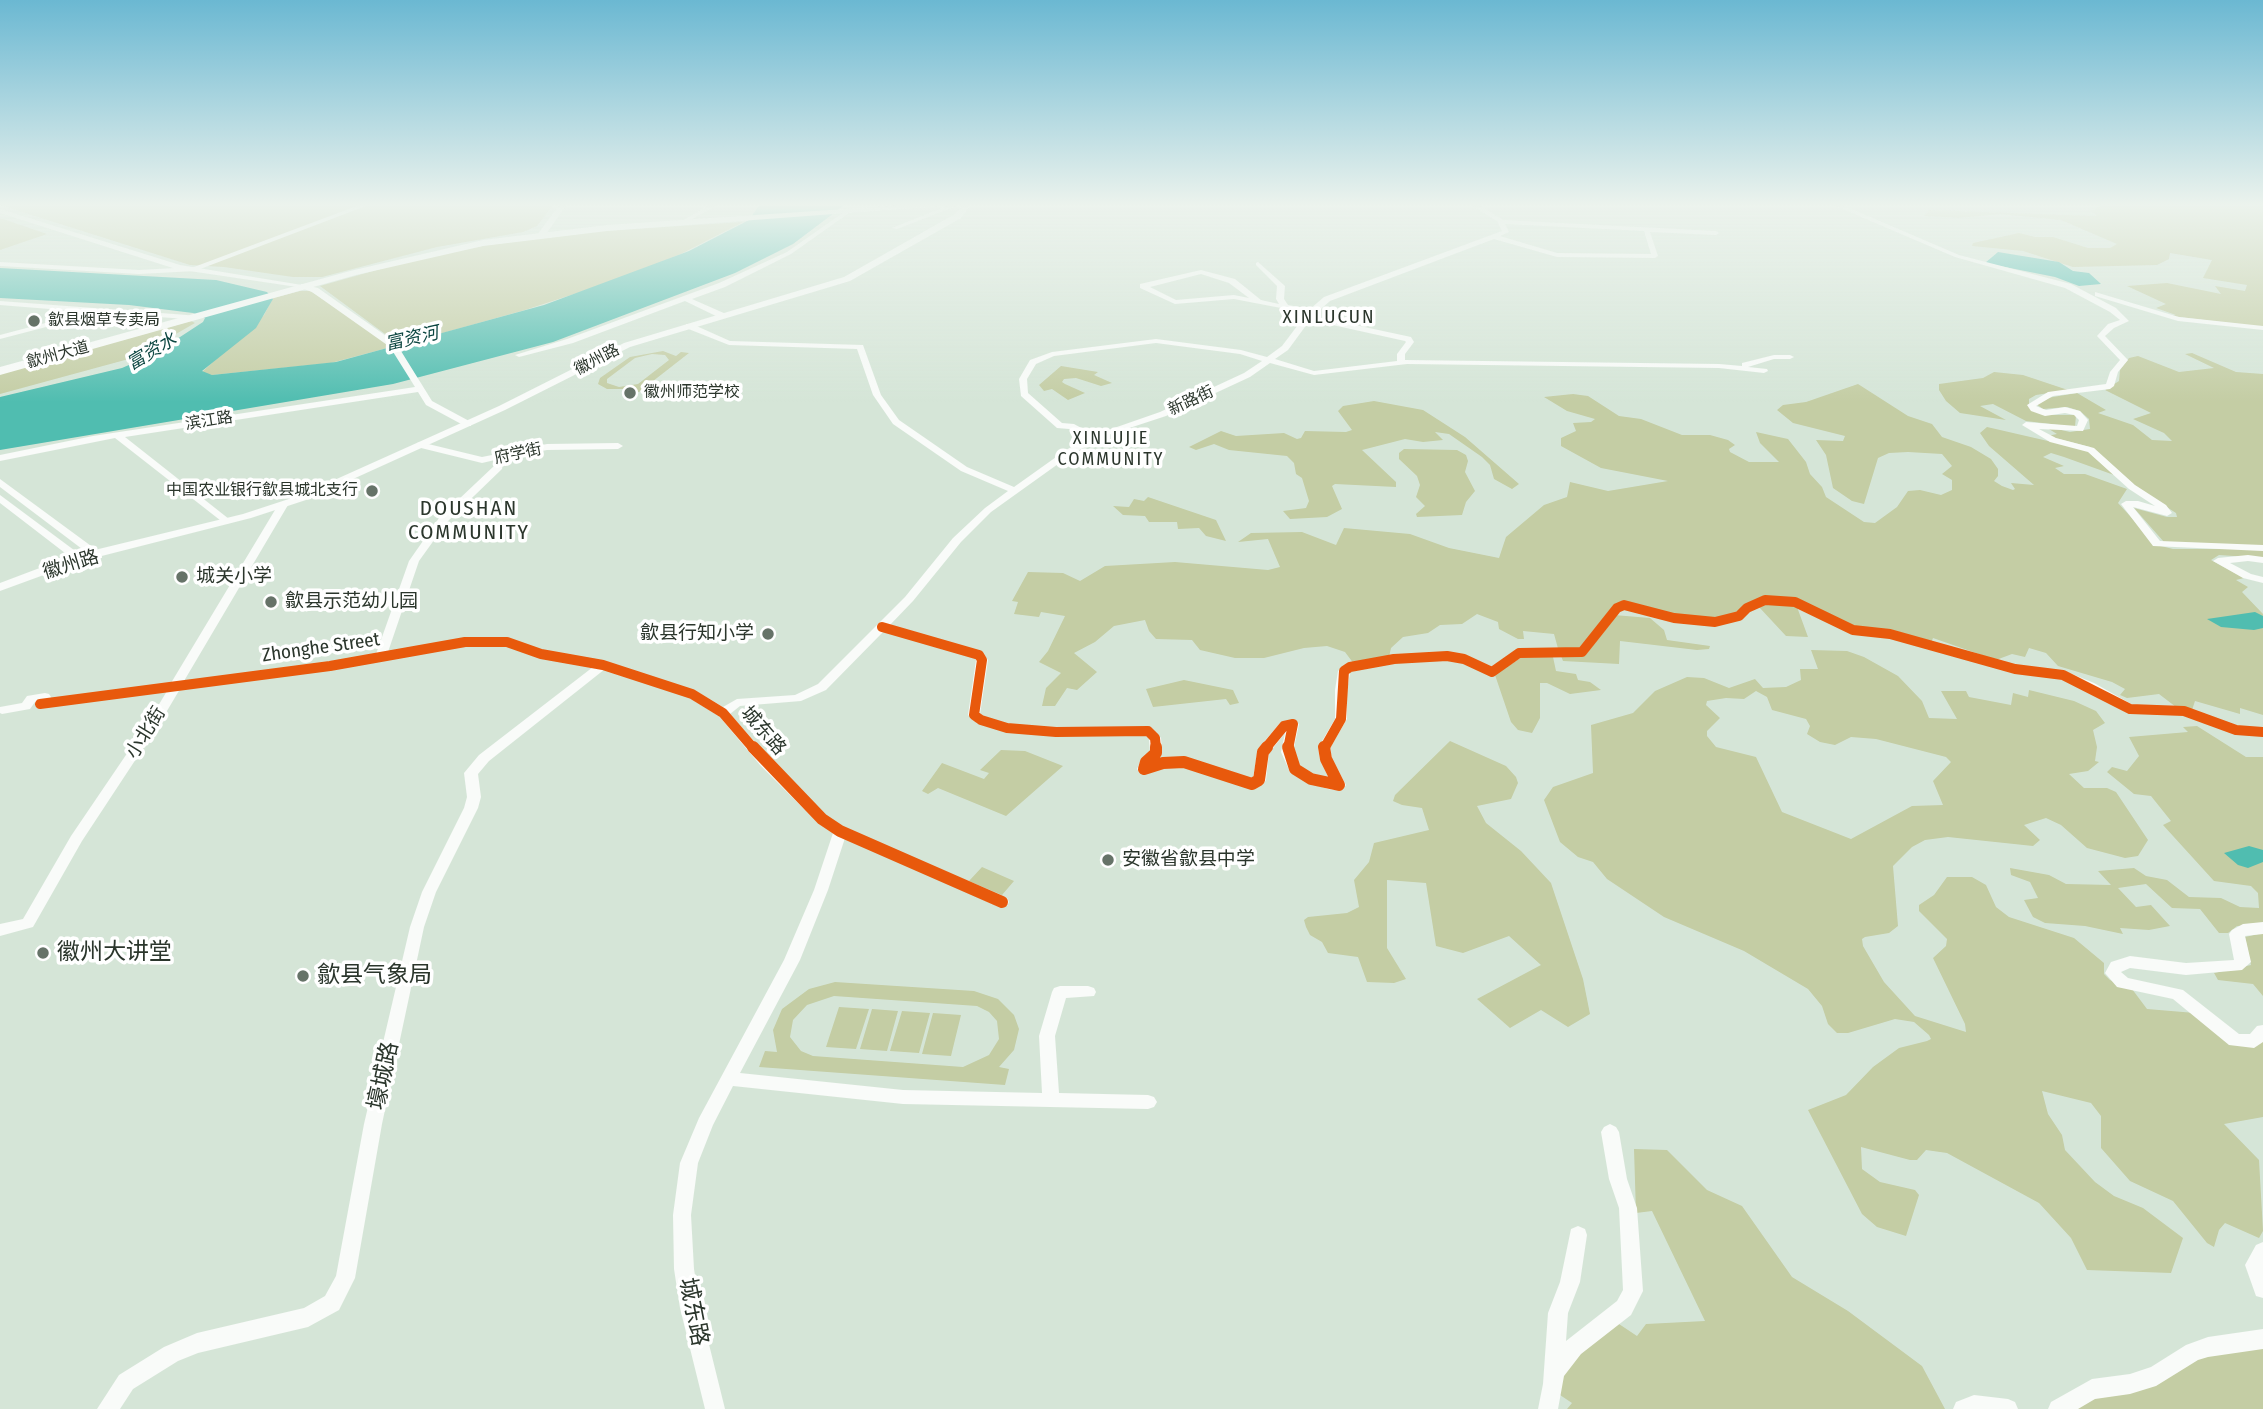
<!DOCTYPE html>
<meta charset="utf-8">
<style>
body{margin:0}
canvas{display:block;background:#d5e5d7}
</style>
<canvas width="2263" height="1409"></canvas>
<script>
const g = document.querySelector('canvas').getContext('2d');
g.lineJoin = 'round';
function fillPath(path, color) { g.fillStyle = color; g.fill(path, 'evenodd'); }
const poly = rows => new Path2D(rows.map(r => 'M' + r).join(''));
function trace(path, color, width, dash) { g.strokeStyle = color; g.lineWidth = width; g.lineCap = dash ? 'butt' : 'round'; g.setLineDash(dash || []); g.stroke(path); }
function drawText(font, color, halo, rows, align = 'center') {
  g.font = font + ' "Fira Sans Condensed","Noto Sans SC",sans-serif'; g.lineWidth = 7; g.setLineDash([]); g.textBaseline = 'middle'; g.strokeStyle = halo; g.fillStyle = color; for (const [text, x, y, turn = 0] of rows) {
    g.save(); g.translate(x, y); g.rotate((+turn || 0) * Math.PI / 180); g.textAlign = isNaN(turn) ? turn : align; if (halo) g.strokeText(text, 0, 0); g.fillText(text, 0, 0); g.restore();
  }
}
fillPath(poly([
 [554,204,537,226,523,232,437,247,322,277,293,277,224,267,190,265,0,205],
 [2096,204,2263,204,2263,327,2171,316,2176,315,2156,308,2166,304,2127,286,2167,283,2221,294,2215,286,2245,291,2247,285,2203,278,2212,260,2170,253,2169,259,2157,265,2073,267,2023,251,1972,246,1973,243,2019,233,2035,237,2053,237,2088,248,2110,248,2117,244,2061,220,2000,214,1959,218,1924,216,1929,210,2097,216,2091,211,2100,206],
 [0,218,47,234,0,250],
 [743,222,681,254,611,282,525,310,400,345,320,286,398,264,487,245,602,231],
 [300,291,310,291,333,305,391,347,331,363,212,375,201,373,264,315,273,298],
 [191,321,195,323,136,357,0,394,0,374],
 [663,351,676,356,681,352,689,353,639,392,630,391,632,389,607,389,598,384,600,378,630,357],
 [652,354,665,355,669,360,638,384,619,387,607,383,607,379,635,358],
 [2192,353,2236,372,2263,374,2263,546,2164,542,2134,508,2167,517,2177,517,2176,513,2137,488,2090,447,2047,436,2057,434,2044,426,2070,432,2090,429,2089,419,2080,411,2067,407,2043,409,2036,404,2047,398,2077,393,2106,410,2098,413,2133,425,2152,440,2172,441,2164,433,2133,419,2151,413,2105,390,2119,381,2120,370,2129,358,2138,356,2179,372,2214,368,2185,354],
 [1061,366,1098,372,1094,375,1112,383,1101,386,1076,378,1064,379,1062,382,1065,384,1085,393,1068,400,1052,389,1044,391,1039,385],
 [1994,372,2023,375,2068,390,2036,395,2029,399,2029,406,2045,415,2076,415,2075,427,2026,421,1993,404,1980,406,2006,420,1960,413,1946,401,1939,390,1939,384,1983,378],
 [1858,384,1908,416,1932,424,1942,437,1971,447,1991,459,1998,469,1998,476,1994,481,2002,486,2013,490,2015,489,2011,483,2034,485,1989,446,1980,433,1987,427,2087,450,2114,475,2064,457,2051,453,2043,457,2064,466,2055,468,2064,474,2085,474,2127,489,2118,503,2157,545,2173,549,2263,549,2263,558,2219,555,2211,560,2244,578,2236,580,2248,587,2242,592,2263,614,2263,715,2240,708,2240,714,2195,701,2192,710,2176,707,2159,694,2127,698,2120,695,2125,689,2112,682,2058,666,2046,653,2029,648,2025,657,2012,654,1996,660,1933,638,1931,643,1860,632,1797,607,1808,637,1786,636,1759,607,1724,619,1699,620,1626,604,1575,653,1559,652,1554,634,1523,631,1524,639,1518,639,1499,629,1498,622,1477,614,1462,624,1440,625,1428,633,1403,637,1391,648,1389,657,1354,664,1345,652,1327,646,1304,648,1264,658,1235,658,1200,650,1192,640,1156,639,1149,631,1145,620,1114,626,1095,642,1074,653,1097,672,1077,690,1067,688,1055,706,1042,706,1046,688,1061,673,1039,662,1048,651,1065,616,1041,612,1039,617,1014,614,1018,602,1012,601,1028,572,1063,573,1080,581,1105,566,1175,562,1268,570,1280,567,1268,539,1238,542,1251,533,1302,532,1336,545,1344,528,1410,534,1449,548,1499,558,1506,537,1544,505,1567,497,1570,482,1608,491,1668,481,1601,468,1561,446,1561,438,1576,431,1573,423,1591,422,1595,419,1567,411,1544,397,1573,394,1588,396,1619,416,1641,419,1682,435,1710,435,1728,440,1735,445,1729,449,1730,452,1749,462,1779,462,1760,443,1756,432,1788,439,1806,462,1810,474,1822,487,1826,497,1864,522,1875,523,1897,507,1908,491,1920,490,1941,495,1952,490,1952,480,1942,474,1952,466,1942,454,1908,452,1889,453,1878,458,1864,504,1852,501,1833,488,1826,455,1816,440,1843,441,1845,436,1793,423,1777,410,1783,405,1806,402],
 [1374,401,1423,410,1465,437,1519,484,1512,489,1494,479,1490,465,1482,457,1449,434,1435,432,1443,440,1423,442,1405,439,1362,450,1396,482,1396,487,1335,484,1332,486,1342,509,1327,517,1290,519,1283,511,1306,508,1309,501,1302,478,1296,474,1294,463,1287,456,1229,450,1214,444,1196,450,1189,447,1221,431,1236,436,1284,433,1297,439,1301,438,1305,431,1346,432,1352,430,1338,411,1343,406],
 [1404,449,1457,450,1466,455,1468,461,1465,472,1475,491,1466,502,1462,515,1417,517,1416,514,1425,506,1416,497,1420,485,1417,476,1399,459,1399,453],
 [1148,497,1216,520,1226,541,1206,536,1199,528,1178,529,1177,522,1149,522,1145,516,1123,515,1113,506,1129,507,1134,499,1144,501],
 [1614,615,1650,618,1664,630,1667,640,1710,646,1709,649,1697,650,1620,641,1619,664,1563,661,1561,656,1581,656,1588,652],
 [1811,650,1847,651,1864,657,1898,676,1922,701,1929,718,1957,719,1941,691,1966,691,1969,697,2011,705,2013,693,2028,697,2029,690,2074,701,2096,711,2105,723,2093,730,2097,747,2095,761,2099,762,2088,771,2069,774,2084,788,2107,788,2116,792,2148,840,2138,856,2125,858,2087,848,2061,825,2046,818,2024,825,2040,840,2033,846,1948,837,1925,840,1912,847,1893,866,1898,926,1889,933,1865,937,1862,939,1863,946,1884,982,1915,1016,1966,1032,1965,1024,1933,958,1946,946,1947,939,1919,911,1919,905,1934,895,1947,877,1972,877,1986,885,1996,907,2009,917,2074,938,2104,963,2104,974,2110,980,2132,989,2147,1009,2195,1013,2225,1037,2263,1040,2263,1117,2224,1124,2259,1160,2263,1231,2259,1238,2225,1223,2219,1230,2214,1247,2207,1243,2173,1201,2130,1181,2101,1148,2101,1116,2091,1103,2042,1091,2048,1114,2062,1135,2065,1150,2095,1182,2114,1196,2143,1208,2183,1238,2171,1273,2087,1270,2071,1238,2039,1203,1947,1153,1926,1150,1917,1160,1910,1160,1861,1147,1862,1169,1880,1182,1915,1190,1919,1195,1906,1236,1877,1227,1862,1214,1808,1110,1846,1095,1873,1067,1899,1048,1927,1041,1931,1039,1929,1035,1914,1022,1895,1019,1848,1033,1837,1033,1828,1024,1822,1006,1808,989,1744,951,1664,917,1607,879,1593,862,1578,857,1560,842,1544,800,1553,787,1593,773,1591,725,1633,713,1655,691,1687,677,1704,678,1729,688,1755,679,1763,688,1786,687,1801,680,1800,669,1818,669],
 [1756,691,1767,697,1772,710,1806,719,1810,726,1807,734,1820,742,1835,745,1851,737,1876,739,1946,757,1951,762,1933,781,1943,805,1912,806,1851,839,1782,812,1756,757,1716,747,1707,736,1707,731,1720,718,1706,705,1707,701,1726,698,1744,699],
 [1523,656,1553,657,1556,671,1576,674,1578,680,1590,682,1601,690,1570,694,1547,683,1540,683,1540,718,1532,733,1518,730,1511,722,1495,675],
 [1184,680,1233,690,1239,703,1230,705,1226,699,1153,707,1146,689],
 [2197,726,2246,757,2263,757,2263,925,2237,926,2228,933,2219,933,2200,909,2172,908,2146,884,2118,888,2136,907,2151,905,2170,926,2149,930,2120,928,2123,934,2085,926,2045,923,2033,917,2024,900,2038,898,2030,882,2011,875,2010,868,2049,875,2066,884,2111,885,2098,871,2134,868,2146,876,2167,880,2189,897,2221,898,2240,907,2259,908,2258,893,2251,886,2214,881,2163,825,2171,821,2151,796,2134,794,2107,772,2112,767,2127,771,2139,756,2129,737,2188,732,2183,727],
 [1450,741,1506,766,1516,777,1518,783,1511,799,1477,806,1486,823,1521,851,1551,883,1583,979,1590,1014,1568,1027,1541,1010,1510,1028,1477,999,1541,965,1509,936,1463,953,1436,946,1426,883,1387,880,1387,948,1406,979,1394,983,1367,982,1358,957,1328,953,1322,942,1310,935,1306,927,1304,920,1308,917,1347,913,1359,907,1354,880,1369,862,1374,843,1429,830,1422,808,1402,805,1393,801,1395,795],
 [1001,750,1025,751,1063,766,1006,816,938,788,928,794,922,791,942,763,984,779,989,773,980,770],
 [982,867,1014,881,1002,895,969,881],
 [2263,933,2263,996,2253,984,2218,980,2214,973,2251,965,2245,937],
 [835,982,974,991,998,999,1014,1015,1019,1029,1014,1050,999,1067,1009,1069,1005,1085,759,1067,765,1051,777,1052,773,1030,782,1009,809,989],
 [834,996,977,1006,989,1012,997,1021,999,1039,989,1055,963,1067,813,1056,801,1051,790,1037,793,1020,807,1005],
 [839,1007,869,1009,856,1049,826,1047],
 [872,1009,898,1011,887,1051,860,1049],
 [902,1011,930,1013,919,1053,890,1051],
 [933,1013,961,1015,951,1056,922,1054],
 [1634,1149,1667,1150,1707,1190,1742,1206,1792,1277,1848,1311,1922,1366,1945,1409,1567,1409,1572,1403,1557,1393,1559,1369,1616,1322,1637,1336,1646,1324,1705,1321,1652,1211,1636,1213],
 [2263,1344,2263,1409,2073,1409,2095,1396,2195,1358]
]), '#c4cda4');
fillPath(poly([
 [760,204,846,204,793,244,735,273,553,342,393,384,0,450,0,397,122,368,154,354,203,322,205,318,193,313,129,305,0,298,0,268,216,280,267,292,273,299,256,328,202,371,212,375,336,362,544,305,689,251,749,220],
 [1998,252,2059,262,2073,271,2089,273,2101,284,2079,286,2055,277,1985,263],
 [2255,612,2263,616,2263,628,2254,630,2221,627,2207,619],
 [2249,846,2263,850,2263,862,2248,868,2238,865,2224,853]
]), '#50bdb0');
fillPath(poly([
 [362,204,371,204,195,271,139,274,0,266,0,262,139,270,194,267,362,204],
 [711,204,719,204,687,222,682,221,711,204],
 [952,204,959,205,897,229,892,228,952,204],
 [1469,204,1477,204,1503,220,1716,231,1719,233,1716,235,1650,232,1658,256,1655,258,1557,257,1494,239,1330,301,1313,316,1411,337,1414,342,1405,354,1405,360,1719,364,1742,366,1742,363,1774,355,1790,355,1794,357,1790,359,1774,359,1748,367,1767,369,1768,371,1764,373,1719,368,1407,364,1314,375,1270,363,1250,377,1166,416,1105,436,1072,454,991,512,961,542,913,601,889,626,983,653,988,660,980,714,985,717,1008,724,1056,728,1148,727,1152,728,1161,738,1162,753,1155,761,1184,758,1251,779,1253,778,1258,749,1280,723,1293,720,1299,724,1293,752,1300,766,1316,776,1330,781,1320,759,1318,748,1335,719,1335,690,1338,671,1346,664,1394,655,1447,653,1468,657,1491,667,1519,650,1575,651,1578,650,1613,606,1624,602,1674,615,1715,619,1735,614,1743,606,1761,598,1795,599,1855,627,1890,631,2016,666,2067,672,2094,683,2133,705,2184,707,2238,726,2263,728,2263,736,2232,733,2182,715,2126,712,2086,689,2061,678,2015,673,1889,637,1849,632,1793,605,1766,603,1751,610,1743,618,1715,625,1674,621,1625,609,1621,610,1586,654,1575,657,1522,657,1492,676,1461,662,1447,659,1394,663,1354,670,1350,673,1347,690,1347,719,1330,748,1332,759,1346,785,1344,788,1333,790,1328,789,1306,782,1290,772,1281,752,1285,733,1269,753,1266,780,1264,783,1252,788,1183,766,1164,767,1144,773,1139,772,1137,769,1140,762,1150,752,1149,739,1145,735,1056,736,1007,732,977,723,968,715,976,660,975,657,884,631,826,690,801,701,740,706,730,714,770,759,827,816,845,828,1007,898,1009,902,1007,906,1002,907,997,906,845,838,828,890,800,960,740,1073,903,1090,1042,1093,1039,1036,1052,992,1054,988,1060,986,1088,986,1094,988,1096,992,1094,996,1066,998,1055,1036,1059,1093,1148,1095,1154,1097,1157,1102,1154,1107,1148,1109,903,1104,733,1086,713,1125,698,1163,691,1215,694,1269,700,1308,725,1409,705,1409,680,1308,674,1269,673,1215,680,1163,699,1118,784,960,814,890,833,833,817,822,760,765,719,716,688,697,605,669,489,761,478,774,481,797,478,808,436,892,424,927,382,1124,355,1278,339,1310,308,1327,198,1353,178,1361,133,1389,120,1409,97,1409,119,1375,164,1347,197,1333,304,1308,325,1296,336,1276,364,1124,410,927,422,892,464,808,467,797,464,773,479,755,593,667,541,657,506,645,465,645,330,670,180,689,161,721,82,841,33,927,0,936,0,924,23,919,71,836,149,721,167,691,40,708,36,707,35,702,30,709,2,714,0,713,0,707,22,703,27,696,45,693,49,694,51,697,50,699,171,683,278,505,283,502,288,505,184,681,330,662,376,654,409,561,439,518,494,466,495,460,482,463,417,447,417,443,420,442,482,457,547,444,618,443,623,446,618,449,547,450,504,458,502,469,447,522,419,561,388,652,465,639,507,639,543,651,607,663,696,691,723,707,737,699,795,695,818,684,905,597,953,538,985,508,1008,491,961,471,893,424,873,395,857,349,729,345,686,328,686,324,692,324,730,341,863,345,881,395,899,420,967,467,1014,487,1066,450,1087,438,1069,429,1057,428,1021,396,1019,379,1030,360,1052,352,1156,339,1241,350,1267,357,1282,346,1307,313,1234,299,1175,304,1140,288,1140,284,1201,270,1235,279,1261,300,1279,304,1276,299,1277,286,1256,265,1256,263,1258,262,1285,286,1284,299,1288,305,1310,309,1324,297,1502,231,1497,221,1469,204],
 [1505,224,1644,231,1651,254,1557,253,1500,236,1509,232,1505,224],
 [1201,274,1229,283,1249,298,1234,295,1176,300,1150,287,1201,274],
 [1310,320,1405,341,1406,342,1397,354,1397,361,1314,371,1275,359,1288,350,1310,320],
 [1156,343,1240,354,1262,361,1244,373,1160,412,1094,435,1074,424,1062,423,1028,393,1027,379,1036,364,1054,356,1156,343],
 [1831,204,1840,204,1959,255,2071,284,2116,308,2129,321,2114,328,2105,336,2128,360,2118,372,2114,386,2110,389,2053,396,2036,406,2046,410,2065,407,2080,411,2088,420,2083,431,2039,429,2056,438,2094,448,2135,485,2166,505,2172,513,2167,516,2133,507,2160,541,2263,545,2263,551,2153,546,2121,504,2126,501,2138,501,2155,506,2129,489,2088,452,2050,442,2022,425,2026,422,2077,426,2079,420,2074,415,2065,413,2045,416,2031,411,2027,405,2048,392,2106,384,2110,372,2120,360,2097,336,2108,324,2120,320,2110,312,2065,288,1955,257,1831,204],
 [847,210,849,213,791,254,725,287,692,299,726,314,726,318,720,318,685,301,573,343,519,357,515,355,567,339,719,283,787,252,847,210],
 [301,284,318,288,396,343,432,401,471,422,471,426,465,426,426,405,418,392,125,437,229,519,229,523,225,524,115,438,0,461,0,455,93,436,415,387,390,347,312,292,301,288,301,284],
 [2095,292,2179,317,2263,326,2263,330,2178,321,2095,296,2095,292],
 [0,301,187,315,191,317,187,319,100,313,0,339,0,335,87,312,0,305,0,301],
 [0,479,102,554,102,558,94,558,0,487,0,479],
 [0,495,86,559,87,561,86,563,78,563,0,503,0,495],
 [2248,555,2263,557,2263,563,2248,561,2230,563,2251,574,2263,577,2263,583,2243,578,2213,561,2218,558,2248,555],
 [2263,922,2263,934,2245,936,2251,962,2242,970,2186,975,2130,968,2121,972,2128,978,2183,990,2239,1034,2250,1034,2257,1026,2263,1025,2263,1042,2254,1048,2229,1045,2173,999,2117,987,2105,973,2111,962,2130,956,2186,963,2234,960,2229,934,2232,930,2243,924,2263,922],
 [1610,1124,1616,1127,1619,1132,1627,1179,1637,1208,1643,1291,1631,1315,1581,1354,1564,1376,1558,1409,1538,1409,1543,1384,1548,1313,1560,1282,1571,1229,1578,1226,1585,1229,1587,1235,1580,1282,1568,1313,1566,1341,1617,1301,1623,1290,1619,1208,1609,1179,1601,1132,1604,1127,1610,1124],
 [2263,1242,2263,1298,2256,1296,2245,1265,2256,1245,2263,1242],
 [2263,1329,2263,1349,2208,1357,2198,1360,2156,1386,2130,1394,2095,1399,2078,1409,2048,1409,2051,1402,2092,1379,2130,1374,2151,1367,2186,1345,2208,1337,2263,1329],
 [1974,1395,2008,1399,2015,1402,2018,1409,1953,1409,1956,1402,1974,1395]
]), '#f9fbf9');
fillPath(poly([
 [560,204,567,204,544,237,538,237,537,235,560,204],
 [964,204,971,204,961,218,850,281,630,347,505,410,309,499,251,518,82,561,0,591,0,583,74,555,243,514,301,495,499,406,624,343,844,277,955,214,964,204],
 [0,209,180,265,308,286,304,288,176,269,0,213,0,209]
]), '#f9fbf9');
fillPath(poly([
 [919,204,967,204,607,231,483,246,356,275,0,375,0,367,350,271,483,240,607,225,919,204]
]), '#f9fbf9');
trace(poly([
 [882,627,979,655,982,660,974,715,981,720,1007,728,1056,732,1148,731,1155,738,1156,749],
 [40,704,330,666,465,642,507,642,541,654,603,665,692,694,723,713,754,749],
 [1265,749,1284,726,1293,724,1288,749],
 [1324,749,1341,719,1344,671,1350,667,1394,659,1447,656,1464,659,1492,672,1519,653,1582,652,1617,608,1624,605,1674,618,1715,622,1739,616,1747,608,1765,600,1795,602,1853,630,1890,634,2015,669,2063,675,2130,709,2184,711,2236,730,2263,732]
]), '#e8590c', 10);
trace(poly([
 [753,747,822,819,840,831,1002,902],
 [1156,747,1156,753,1146,762,1144,769,1163,763,1184,762,1252,784,1259,780,1263,752,1267,747],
 [1288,747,1295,769,1311,779,1339,785,1326,759,1324,747]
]), '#e8590c', 12);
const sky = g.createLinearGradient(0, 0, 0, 402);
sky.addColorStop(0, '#6bb8d2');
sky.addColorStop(0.51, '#ecf3ed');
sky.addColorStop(1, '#ecf3ed00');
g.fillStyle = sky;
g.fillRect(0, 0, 2263, 402);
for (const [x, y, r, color] of [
 [34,321,7,"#667368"],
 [630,393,7,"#667368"],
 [372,491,7,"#667368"],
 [182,577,7,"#667368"],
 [271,602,7,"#667368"],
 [768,634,7,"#667368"],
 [1108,860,7,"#667368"],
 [43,953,7,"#667368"],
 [303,976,7,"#667368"]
]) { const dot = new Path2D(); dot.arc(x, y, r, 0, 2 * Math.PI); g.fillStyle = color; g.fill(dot); trace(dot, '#fff', 2.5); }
drawText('16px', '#2b362c', '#fff', [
 ["歙县烟草专卖局",48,321],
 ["徽州师范学校",644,393],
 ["中国农业银行歙县城北支行",358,491,"right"]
], 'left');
drawText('16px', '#2b362c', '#fff', [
 ["歙州大道",58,355,-15],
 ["徽州路",597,360,-27],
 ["新路街",1191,401,-25],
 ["滨江路",209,421,-9],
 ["府学街",518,454,-12]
]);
drawText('italic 18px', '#0c4641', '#fff', [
 ["富资河",412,339,-13],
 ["富资水",152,352,-31]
]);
g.letterSpacing = '2px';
drawText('18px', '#2b362c', '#fff', [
 ["XINLUJIE",1111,439],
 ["COMMUNITY",1111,460]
]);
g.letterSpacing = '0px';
g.letterSpacing = '2px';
drawText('19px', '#2b362c', '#fff', [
 ["XINLUCUN",1329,318]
]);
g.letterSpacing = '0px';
drawText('19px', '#2b362c', '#fff', [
 ["徽州路",71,565,-17],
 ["Zhonghe Street",321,648,-8],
 ["城东路",763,731,49],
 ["小北街",146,733,-58]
]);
drawText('19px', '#2b362c', '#fff', [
 ["城关小学",196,577],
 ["歙县示范幼儿园",285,602],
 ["歙县行知小学",754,634,"right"],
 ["安徽省歙县中学",1122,860]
], 'left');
g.letterSpacing = '2px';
drawText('21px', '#2b362c', '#fff', [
 ["DOUSHAN",469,509],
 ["COMMUNITY",469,533]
]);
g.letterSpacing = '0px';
drawText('23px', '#2b362c', '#fff', [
 ["徽州大讲堂",57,953],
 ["歙县气象局",317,976]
], 'left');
drawText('23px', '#2b362c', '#fff', [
 ["壕城路",384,1076,-78],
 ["城东路",693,1312,79]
]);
</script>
